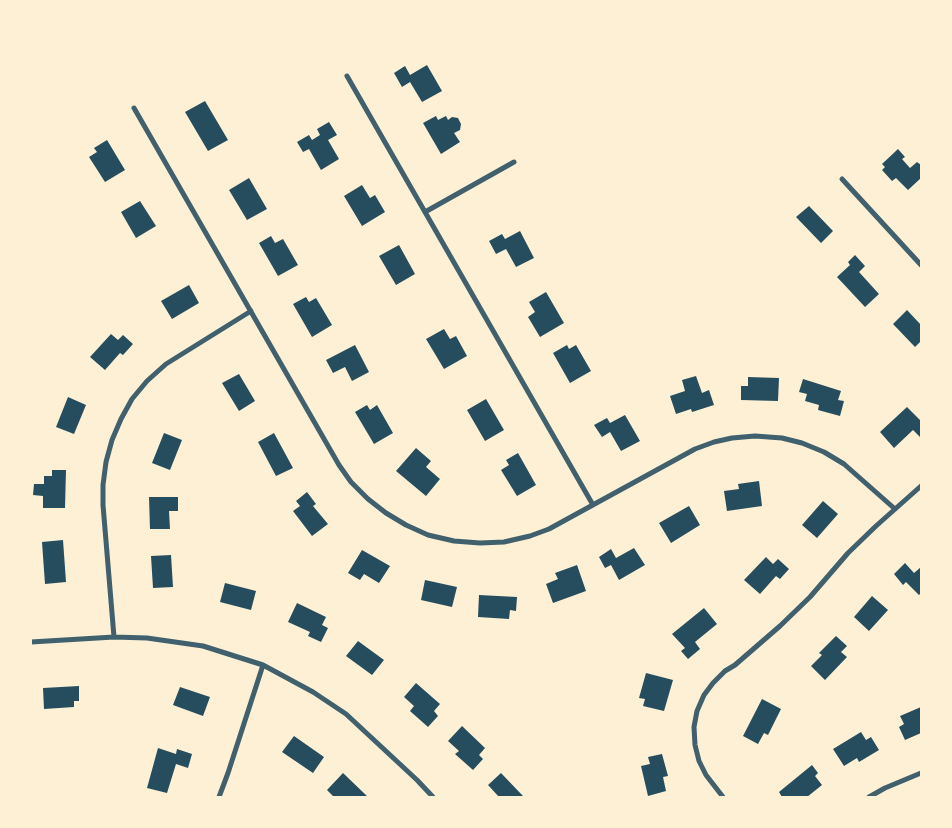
<!DOCTYPE html>
<style>
body{margin:0}
#map{position:relative;width:952px;height:828px;overflow:hidden;background:#fdf0d5;font-family:"Source Serif 4",serif}
canvas{display:block}
.frame{position:absolute;inset:0;border:32px solid #fdf0d5;pointer-events:none}
</style>
<div id="map">
<canvas width="952" height="828"></canvas>
<div class="frame"></div>
</div>
<script>
const g = document.querySelector('canvas').getContext('2d');
g.lineJoin = 'round';
function fillPath(path, color) { g.fillStyle = color; g.fill(path, 'evenodd'); }
const poly = rows => new Path2D(rows.map(r => 'M' + r).join(''));
function trace(path, color, width, dash) { g.strokeStyle = color; g.lineWidth = width; g.lineCap = dash ? 'butt' : 'round'; g.setLineDash(dash || []); g.stroke(path); }
fillPath(poly([
 [427,65,442,91,422,102,410,82,402,87,394,73,405,66,410,75],
 [205,101,228,140,208,151,185,112],
 [436,116,438,120,446,116,448,120,452,117,458,118,461,124,460,130,454,133,460,142,441,154,423,123],
 [329,122,337,135,328,140,339,159,321,170,309,149,303,152,297,142,309,135,312,140,320,135,317,129],
 [107,140,125,170,105,182,89,157,97,152,94,148],
 [898,149,905,157,902,159,910,168,917,162,921,165,921,178,908,190,896,178,892,181,882,170,885,167,882,164],
 [249,178,267,209,247,220,229,190],
 [362,185,370,198,375,195,385,212,362,226,344,196],
 [140,201,156,226,136,238,121,212],
 [809,206,833,231,821,243,796,217],
 [520,231,534,258,516,267,506,249,496,254,489,241,502,234,505,239],
 [271,236,275,243,283,239,298,265,278,276,259,243],
 [399,245,415,274,396,285,379,256],
 [855,255,865,266,859,272,879,294,865,307,837,277,850,265,848,262],
 [189,285,199,303,172,319,161,301],
 [546,292,564,323,540,337,528,317,535,312,529,302],
 [306,297,309,302,316,298,332,325,312,337,293,304],
 [907,310,921,325,921,341,915,347,893,324],
 [444,329,450,339,456,336,467,356,444,369,426,339],
 [111,334,118,340,123,335,133,344,123,355,120,353,105,370,90,357],
 [355,345,369,372,352,381,345,367,333,373,326,360],
 [567,345,569,349,576,345,591,371,570,383,553,353],
 [239,374,255,401,239,411,222,383],
 [696,376,702,393,709,390,714,405,692,412,691,409,676,414,670,396,685,391,682,380],
 [748,377,779,378,778,401,741,400,741,386,748,386],
 [803,379,841,391,838,400,844,401,840,416,818,410,819,405,805,401,807,394,799,392],
 [68,397,86,405,74,434,56,427],
 [486,399,504,430,485,441,467,410],
 [367,405,370,410,377,405,393,433,374,444,355,412],
 [907,407,920,420,921,419,921,438,913,430,894,448,880,432],
 [625,415,640,441,621,451,610,432,602,437,594,425,607,418,610,423],
 [164,433,182,440,170,470,152,463],
 [274,433,293,468,276,476,258,442],
 [416,448,431,461,426,467,440,479,426,496,396,471],
 [518,453,536,485,517,496,501,470,509,465,506,460],
 [52,470,66,470,65,508,43,508,43,496,33,495,34,484,44,484,44,476,52,476],
 [759,481,762,506,727,511,724,491,739,489,738,484],
 [307,492,316,504,313,506,328,524,312,536,293,511,300,506,296,501],
 [149,497,178,497,178,511,169,511,170,529,150,529],
 [823,501,838,514,817,538,802,525],
 [689,506,700,525,671,543,659,523],
 [63,540,66,582,45,584,42,542],
 [634,548,645,565,619,580,611,565,605,568,599,557,611,549,616,558],
 [362,550,390,566,379,583,364,574,360,580,348,573],
 [171,555,173,587,153,588,151,556],
 [766,557,773,564,778,559,789,569,780,579,776,576,760,594,744,580],
 [905,563,914,573,921,567,921,593,919,595,906,582,903,585,894,574],
 [577,565,586,591,553,603,546,584,558,579,555,573],
 [425,580,457,587,452,607,421,600],
 [225,583,256,591,251,610,220,602],
 [479,595,517,597,516,611,510,610,509,619,478,617],
 [872,596,888,610,869,631,854,617],
 [297,603,326,617,322,625,328,628,321,642,308,636,310,632,288,622],
 [704,608,717,624,695,642,700,649,688,659,681,651,685,648,672,634],
 [836,636,847,646,841,652,847,657,825,680,811,666,822,655,819,653],
 [358,641,384,660,372,675,346,656],
 [646,673,673,680,664,711,643,706,645,699,639,698],
 [416,683,440,704,434,711,438,716,428,727,410,711,414,706,404,697],
 [79,686,79,701,74,701,74,707,44,709,43,688],
 [180,687,210,697,203,716,173,705],
 [762,699,781,709,768,735,764,733,758,744,743,736],
 [921,707,921,733,905,740,899,727,904,724,900,716],
 [462,726,485,748,479,755,483,759,473,770,455,754,459,751,448,741],
 [861,732,866,740,871,737,879,750,859,762,857,758,844,766,833,749],
 [294,736,324,757,313,773,282,752],
 [158,748,176,754,177,749,192,754,188,768,176,764,167,793,147,788],
 [662,754,668,776,663,777,666,791,648,796,641,766,650,764,648,757],
 [812,765,818,773,815,776,822,785,807,797,782,797,779,792],
 [343,773,368,797,334,797,327,790],
 [501,773,523,796,522,797,499,797,488,785]
]), '#264d5e');
trace(poly([
 [347,76,593,505],
 [134,108,339,465,351,482,368,499,386,513,406,525,428,535,454,541,480,543,504,542,530,536,549,529,695,449,714,442,732,438,755,436,782,438,802,443,824,452,844,464,895,509],
 [842,179,921,265],
 [425,212,514,162],
 [114,637,103,505,103,485,106,462,112,440,121,419,132,399,147,381,166,364,251,311],
 [31,642,114,637,147,638,203,646,263,665,313,692,346,714,417,780,433,797],
 [219,797,228,773,263,665],
 [723,797,706,775,699,761,695,745,694,727,697,711,704,695,713,683,725,671,735,665,780,626,810,597,848,553,876,526,921,486],
 [869,797,885,788,921,773]
]), '#3f606c', 5);
</script>
